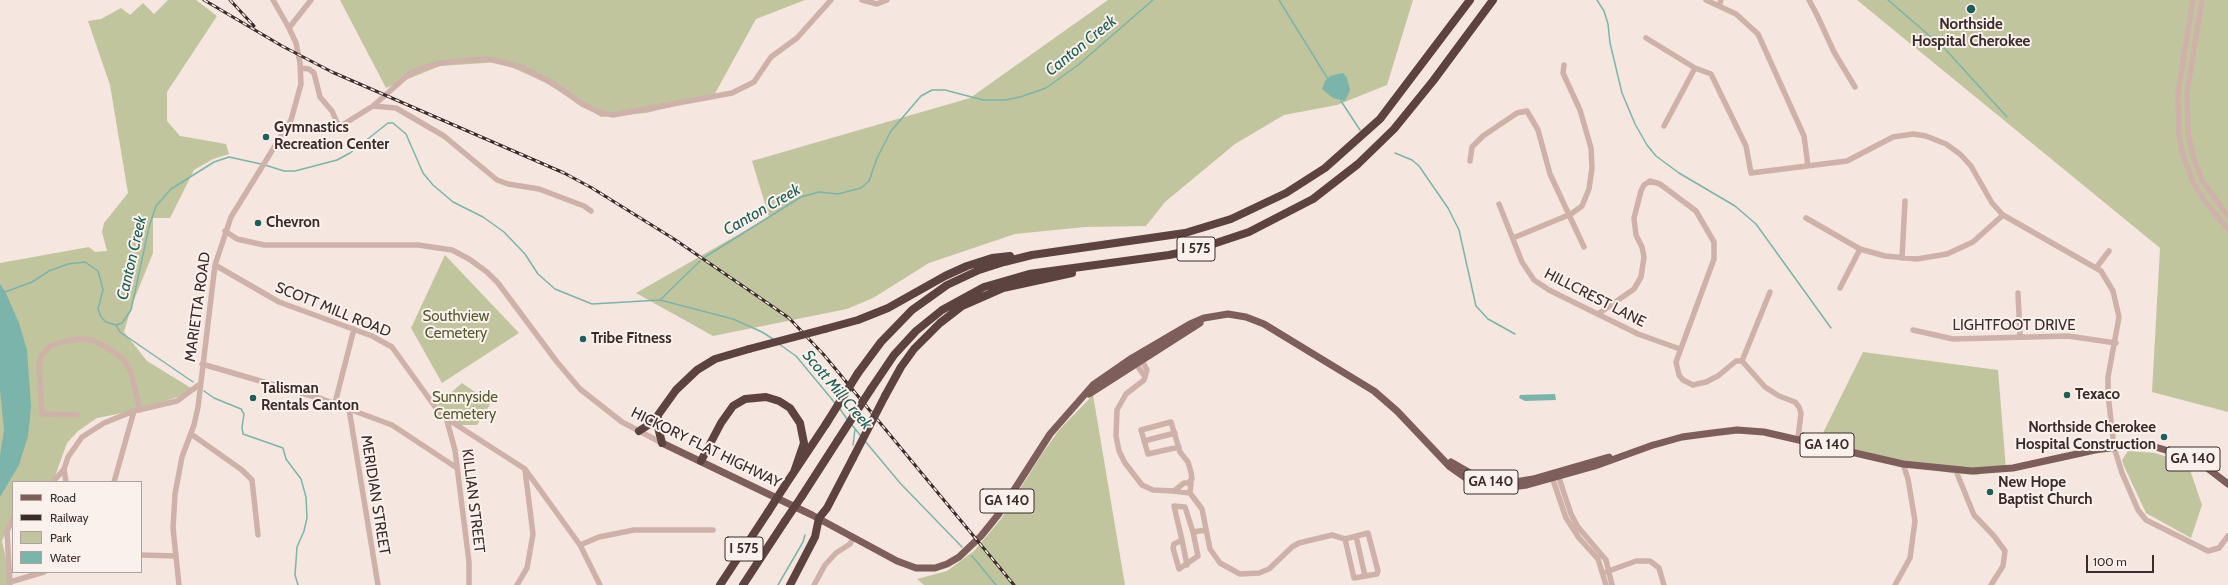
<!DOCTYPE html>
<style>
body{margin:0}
#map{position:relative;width:2228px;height:585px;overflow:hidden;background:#f5e6df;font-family:Cabin,sans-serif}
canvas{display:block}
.legend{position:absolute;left:12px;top:481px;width:130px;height:92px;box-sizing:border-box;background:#fbf1ec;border:1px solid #aea29e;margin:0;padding:5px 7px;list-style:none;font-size:12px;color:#3b2b2a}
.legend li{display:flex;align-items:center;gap:8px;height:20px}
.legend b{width:20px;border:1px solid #aea29e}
.scale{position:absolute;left:2086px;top:555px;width:68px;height:18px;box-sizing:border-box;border:2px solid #3b2b2a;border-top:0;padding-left:5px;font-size:12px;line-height:14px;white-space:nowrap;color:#3b2b2a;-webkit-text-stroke:3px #fbf1ec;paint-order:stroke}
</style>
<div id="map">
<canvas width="2228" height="585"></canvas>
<ul class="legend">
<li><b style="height:5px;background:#7e5e5a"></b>Road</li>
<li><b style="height:5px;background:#3b2b2a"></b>Railway</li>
<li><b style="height:11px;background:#c1c59d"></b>Park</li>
<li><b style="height:11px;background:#7bb4aa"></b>Water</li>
</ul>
<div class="scale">100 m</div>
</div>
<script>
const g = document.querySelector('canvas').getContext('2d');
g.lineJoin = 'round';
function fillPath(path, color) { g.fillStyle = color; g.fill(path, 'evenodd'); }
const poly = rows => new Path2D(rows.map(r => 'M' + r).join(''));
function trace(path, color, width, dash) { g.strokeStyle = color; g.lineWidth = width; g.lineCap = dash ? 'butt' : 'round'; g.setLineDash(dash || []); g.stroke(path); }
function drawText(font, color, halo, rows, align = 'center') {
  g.font = font + ' Cabin,sans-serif'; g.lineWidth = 4; g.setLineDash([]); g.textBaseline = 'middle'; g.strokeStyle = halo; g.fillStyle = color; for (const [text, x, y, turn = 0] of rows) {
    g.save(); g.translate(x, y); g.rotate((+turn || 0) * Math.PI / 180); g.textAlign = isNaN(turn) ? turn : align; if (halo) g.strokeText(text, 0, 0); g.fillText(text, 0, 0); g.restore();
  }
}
fillPath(poly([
 [168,0,196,0,217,16,167,92,167,121,180,136,226,144,229,154,213,159,194,170,170,218,153,218,153,253,132,305,124,332,147,361,196,391,138,410,97,418,78,431,67,443,54,479,51,482,13,482,13,516,2,541,12,585,0,585,0,263,89,247,95,252,107,251,102,232,104,223,128,193,110,85,88,21,101,19,121,8,130,15,143,3,154,14],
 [340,0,805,0,756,19,713,97,646,113,601,117,544,82,500,62,440,66,386,88],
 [1108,0,1413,0,1387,85,1337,105,1284,115,1235,144,1165,202,1146,226,1085,227,1015,234,929,263,873,298,847,309,713,336,636,293,769,217,752,161,970,98],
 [1857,0,2228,0,2228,412,2152,392,2160,248],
 [445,255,519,333,442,383,411,328],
 [1863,352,1998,370,2006,469,1976,475,1951,473,1903,464,1891,458,1819,441],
 [462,383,491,403,477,425,459,425,445,416,437,405],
 [1093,395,1125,585,924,585,917,579,947,571,974,551,1001,519,1042,454,1059,430],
 [2128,451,2155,453,2188,464,2202,505,2191,538,2146,513,2124,466,2122,460]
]), '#c1c59d');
fillPath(poly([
 [1343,73,1347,78,1350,90,1345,101,1333,98,1322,89,1325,81,1330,76],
 [0,284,5,291,19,323,27,350,31,407,28,436,19,465,0,497,0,455,4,430,0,390],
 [1555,394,1556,400,1525,401,1519,398,1520,395]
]), '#7bb4aa');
trace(poly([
 [1279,0,1328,79],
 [1597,0,1604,11,1608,24,1610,43,1622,93,1635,124,1647,145,1656,156,1679,173,1735,206,1756,224,1831,328],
 [1888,0,1946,50,2007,117],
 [1341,101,1360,130],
 [1395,153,1412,160,1419,166,1448,208,1459,230,1476,306,1488,319,1515,334],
 [265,165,284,171,295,171,337,160,350,153,388,123,393,123,406,134,423,173,433,185,453,202,483,217,504,232,525,254,538,274,555,289,592,304,660,300,733,319,762,332,773,339],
 [705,257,801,197,819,192,838,194,861,188,869,181,877,158,891,131,921,96,932,90,945,90,983,100,1005,100,1020,97,1046,88,1078,65,1153,0],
 [5,292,32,282,49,271,68,264,85,262,98,271,100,278,103,290,98,309,101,317,106,322,116,325,122,323,131,310,149,227,156,206,171,189,214,162,229,157,261,164],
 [660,300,700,261],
 [116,325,120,332,193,382],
 [779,344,796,356,835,403],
 [204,391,214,398,241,409,244,414,242,427,243,434,283,448,286,459,301,479,306,497,307,518,304,531,297,547,295,575,298,585],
 [840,409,847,419],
 [852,425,861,436],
 [865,441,900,483,962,547],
 [853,445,855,429],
 [972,556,996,585],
 [778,585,803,542,805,535]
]), '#7bb4aa', 1.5);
trace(poly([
 [862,0,877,4,887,0],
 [1706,0,1736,14,1758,34,1804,136,1808,166],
 [1809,0,1817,15,1834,52,1855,87],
 [2193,0,2178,93,2179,135,2183,155,2193,182,2204,200,2228,229],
 [2202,0,2187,93,2188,134,2195,163,2203,182,2228,216],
 [1719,6,1721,0],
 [289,28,311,0],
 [1646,38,1695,68,1711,74,1746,146,1751,173,1847,161,1893,137,1913,134,1926,136,1946,144,1960,154,1971,166,1992,203,2003,215,2101,271,2113,291,2119,317,2108,377,2108,394,2114,447,2122,473,2138,510,2146,520,2208,551,2219,548,2228,536],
 [300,68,309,69,314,73,320,97,332,111,339,127],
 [373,106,396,108,444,136,497,180,508,184,539,189,584,206,591,211],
 [289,124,313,131,339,127,373,106,408,75,420,69,440,63,470,60,489,59,521,67,554,84,582,104,599,112,613,115,732,93,754,82,771,57,797,38,831,0],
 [1664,126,1695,68],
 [1470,161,1472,147,1483,136,1517,113,1527,111,1538,130,1550,174,1584,247],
 [1499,204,1522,262,1534,280,1549,290,1638,334,1680,349],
 [1806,218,1860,249,1885,256,1917,259,1947,254,1973,242,2003,215],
 [225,231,237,239,264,245,418,245,452,250,469,259,487,272,498,283,557,362,580,389,622,422,662,443],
 [1513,238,1571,214,1582,206,1589,189,1592,168,1591,148,1580,110,1563,73,1564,65],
 [1902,258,1905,201],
 [215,265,279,302,372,336,392,347,441,415,525,469,580,545,600,585],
 [2096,268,2109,251],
 [1840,288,1860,249],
 [2018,293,2020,337],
 [1598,314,1634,289,1641,277,1644,257,1642,247,1636,235,1634,218,1641,191,1644,185,1650,181,1660,184,1696,211,1714,242,1714,259,1676,362,1679,375,1683,380,1693,385,1706,382,1718,376,1736,361,1742,361,1770,292],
 [1913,330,1953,339,2068,336,2116,343],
 [1140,357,1147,370,1144,380,1126,394,1117,410,1116,436,1119,451,1125,463,1142,485,1153,490,1174,491,1184,483,1191,483,1190,493,1202,509,1210,549,1220,563,1240,574,1259,573,1269,569,1292,547,1299,543,1332,535,1345,539],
 [1132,358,1145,377],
 [1742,361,1765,387,1779,396,1795,402,1799,407,1801,413,1798,438],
 [202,364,322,399,392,425,457,468],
 [335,403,354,329],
 [349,409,378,585],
 [77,415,42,414,39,365,41,356,50,346,66,341,81,339,92,340,106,347,123,359,131,372,140,410],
 [447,421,455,450,469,562,469,585],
 [191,434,242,470,252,480,258,535],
 [1144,441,1175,433],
 [1179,447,1148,454,1141,430,1171,422,1180,452,1188,462,1191,472,1192,479,1189,482],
 [64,469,66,482],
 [1956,471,1974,515,1994,536,2005,551,2003,566,1991,585],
 [1557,472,1571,514,1578,527,1606,560,1612,585],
 [1551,474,1566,518,1579,538,1598,559,1606,585],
 [53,482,64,469,68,457,82,437,104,423,134,411,177,401,200,384],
 [114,482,134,411],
 [1174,491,1190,493],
 [1193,532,1185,507,1174,506,1182,540,1174,544,1173,548,1179,569,1198,556,1193,532,1206,530],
 [1368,533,1378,571,1377,574,1354,578,1345,539,1368,533],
 [1356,536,1365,576],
 [1182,540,1187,565],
 [580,545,599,537,634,530,713,530],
 [141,555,176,556],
 [1606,572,1636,561,1650,561,1659,568,1664,585],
 [10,582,44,572],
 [10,585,7,531,13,519],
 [179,585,173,528,175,494,182,457,194,425,198,407,215,265,231,217,291,120,301,84,300,63,296,43,289,28,273,0],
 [517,585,527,568,533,534,525,470],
 [814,585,825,565,836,553,850,544,853,538],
 [1895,585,1910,558,1915,521,1908,479,1903,464]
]), '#ceb2a9', 5.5);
trace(poly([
 [1089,394,1200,323],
 [662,443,812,515,897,561,916,568,935,568,947,564,959,557,981,536,998,515,1050,434,1093,385,1132,358,1190,324,1204,318,1228,314,1246,317,1264,324,1374,391,1397,411,1450,467,1467,479,1481,484,1504,488,1527,485,1595,466,1653,445],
 [1650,446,1682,437,1712,433,1737,430,1764,432,1903,464,1972,471,2013,468,2095,450,2133,445,2152,446,2186,456,2202,464,2228,484],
 [1451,462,1479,478,1490,482,1509,483,1533,479,1609,457]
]), '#7e5e5a', 7);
trace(poly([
 [825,329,858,320,888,308,945,276,967,266,992,258,1010,256],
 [858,373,881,342,912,310,947,285,979,270,1004,262,1032,255,1185,233,1231,219,1286,193,1325,168,1380,119,1470,0],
 [871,389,894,355,916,331,942,310,984,287,1029,274,1169,255,1198,249,1249,232,1313,199,1358,164,1394,129,1433,81,1493,0],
 [885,396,901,367,914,349,940,323,962,306,1003,288,1072,273],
 [658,417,658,427,662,443],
 [639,431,653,422,676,390,697,370,715,359,749,349],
 [701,461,721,423,733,406,745,399,766,397,779,401,790,408,800,423,804,443,794,472],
 [784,487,826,424],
 [802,496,838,440],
 [720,585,768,512],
 [743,585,785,521],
 [790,585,815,537,819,518,827,508,853,458]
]), '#5d4340', 8);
const rail = poly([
 [204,0,282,46,332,72,564,173,592,188,674,239,766,302,789,318,824,355,1014,585],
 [230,0,254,26]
]);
trace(rail, '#3b2b2a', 3);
trace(rail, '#fbf1ec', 1.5, [4.5]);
trace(poly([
 [749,349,825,329],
 [826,424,858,373],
 [838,440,871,389],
 [853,458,885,396],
 [768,512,784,487],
 [785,521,802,496]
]), '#5d4340', 8);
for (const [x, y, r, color] of [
 [1971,9,5,"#1b6056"],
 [266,137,4,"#1b6056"],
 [258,223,4,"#1b6056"],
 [583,339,4,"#1b6056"],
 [2067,395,4,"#1b6056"],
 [253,398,4,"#1b6056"],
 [2164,437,4,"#1b6056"],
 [1990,492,4,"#1b6056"]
]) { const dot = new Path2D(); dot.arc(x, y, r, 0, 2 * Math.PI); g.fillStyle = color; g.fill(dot); trace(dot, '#fbf1ec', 1.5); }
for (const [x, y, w] of [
 [1196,249,38],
 [1827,445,54],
 [2193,459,54],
 [1491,482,54],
 [1007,501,54],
 [744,549,38]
]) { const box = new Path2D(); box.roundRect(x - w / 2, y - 12, w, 24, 3); g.fillStyle = '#fbf1ec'; g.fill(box); trace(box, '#3b2b2a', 1); }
drawText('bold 14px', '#3b2b2a', null, [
 ["I 575",1196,249],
 ["GA 140",1827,445],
 ["GA 140",2193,459],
 ["GA 140",1491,482],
 ["GA 140",1007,501],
 ["I 575",744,549]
]);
drawText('bold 15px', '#3b2b2a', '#fbf1ec', [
 ["Northside",1971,25,"center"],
 ["Hospital Cherokee",1971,42,"center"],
 ["Gymnastics",274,128],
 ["Recreation Center",274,145],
 ["Chevron",266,223],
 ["Tribe Fitness",591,339],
 ["Talisman",261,389],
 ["Rentals Canton",261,406],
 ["Texaco",2075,395],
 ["Northside Cherokee",2156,428,"right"],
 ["Hospital Construction",2156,445,"right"],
 ["New Hope",1998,483],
 ["Baptist Church",1998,500]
], 'left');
drawText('15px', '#3b2b2a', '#fbf1ec', [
 ["HILLCREST LANE",1595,298,27],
 ["MARIETTA ROAD",198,307,-82],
 ["SCOTT MILL ROAD",333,310,22],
 ["LIGHTFOOT DRIVE",2014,326],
 ["HICKORY FLAT HIGHWAY",706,448,26],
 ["MERIDIAN STREET",375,495,81],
 ["KILLIAN STREET",473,501,83]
]);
drawText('15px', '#545b2b', '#fbf1ec', [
 ["Southview",456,317],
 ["Cemetery",456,334],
 ["Sunnyside",465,398],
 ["Cemetery",465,415]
]);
drawText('italic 16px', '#1b6056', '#fbf1ec', [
 ["Canton Creek",1081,46,-39],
 ["Canton Creek",762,210,-30],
 ["Canton Creek",132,258,-77],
 ["Scott Mill Creek",837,390,50]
]);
</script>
